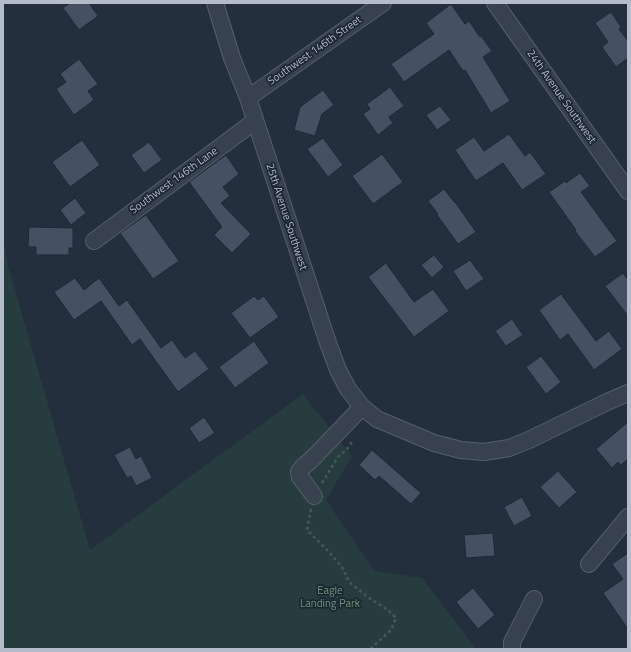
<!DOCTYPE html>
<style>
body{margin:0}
#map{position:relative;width:631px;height:652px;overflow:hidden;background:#242f3e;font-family:"Titillium Web",sans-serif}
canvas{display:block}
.frame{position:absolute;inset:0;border:4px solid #b4bcc9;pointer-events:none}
</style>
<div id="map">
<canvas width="631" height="652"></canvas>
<div class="frame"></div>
</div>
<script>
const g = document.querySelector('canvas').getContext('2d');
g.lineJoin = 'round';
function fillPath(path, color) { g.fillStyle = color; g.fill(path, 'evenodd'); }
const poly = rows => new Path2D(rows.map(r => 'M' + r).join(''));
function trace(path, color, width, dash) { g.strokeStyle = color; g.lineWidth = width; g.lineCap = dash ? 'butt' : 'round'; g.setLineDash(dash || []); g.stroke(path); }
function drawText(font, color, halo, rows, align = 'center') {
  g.font = font + ' "Titillium Web",sans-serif'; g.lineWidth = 3.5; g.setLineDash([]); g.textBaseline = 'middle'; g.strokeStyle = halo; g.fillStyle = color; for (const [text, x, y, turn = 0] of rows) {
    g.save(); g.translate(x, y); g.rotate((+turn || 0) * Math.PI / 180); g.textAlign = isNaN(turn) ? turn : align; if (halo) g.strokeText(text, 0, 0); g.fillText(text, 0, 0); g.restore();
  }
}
fillPath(poly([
 [3,241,9,269,90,550,303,394,352,456,326,500,374,571,422,578,476,649,3,649]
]), '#263c3f');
const building = poly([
 [70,3,89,3,98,16,79,30,63,8,70,3],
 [451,4,465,24,469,21,480,37,481,36,492,51,483,57,510,101,491,113,465,70,463,71,449,50,404,82,391,64,434,34,426,23,451,4],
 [611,12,621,27,619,29,628,41,628,58,616,67,602,47,608,42,595,23,611,12],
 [79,59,98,84,88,91,94,100,74,115,56,89,66,82,60,74,79,59],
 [390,87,404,106,389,117,393,123,378,135,363,114,370,109,367,104,390,87],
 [323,90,334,105,322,114,315,136,294,130,300,107,323,90],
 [440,106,451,120,437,130,426,115,440,106],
 [509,134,525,156,530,152,546,174,522,190,503,163,476,181,455,150,474,137,484,151,509,134],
 [323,138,343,165,328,177,307,149,323,138],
 [82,140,100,165,70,187,52,162,82,140],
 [149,142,162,160,144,173,131,155,149,142],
 [382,154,403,182,373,204,352,176,382,154],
 [226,155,239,174,223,187,230,196,221,203,251,234,232,253,214,235,222,227,189,182,226,155],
 [580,173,590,186,581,192,617,241,595,257,575,231,576,230,549,192,565,181,566,183,580,173],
 [444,189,455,203,455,202,476,232,458,244,437,215,438,214,428,201,444,189],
 [75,198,86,213,71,225,60,210,75,198],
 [146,215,179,261,153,279,120,233,146,215],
 [29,227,73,228,73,248,69,248,69,255,36,255,36,247,28,247,29,227],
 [434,255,444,267,432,278,421,265,434,255],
 [470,260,484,279,466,291,453,271,470,260],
 [386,263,414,302,433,289,449,311,414,337,368,277,386,263],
 [623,273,628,280,628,316,605,286,623,273],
 [75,278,84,290,99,278,119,306,127,300,161,348,172,340,185,358,195,351,209,369,178,392,140,339,132,345,101,301,74,320,54,292,75,278],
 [561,294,596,341,609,331,622,349,594,370,568,334,560,340,539,310,561,294],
 [254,296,258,300,264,296,279,317,250,338,231,313,254,296],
 [512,319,523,335,506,346,495,331,512,319],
 [254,341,269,363,235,388,219,367,254,341],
 [541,356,561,382,546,394,526,367,541,356],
 [204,417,215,433,199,443,189,428,204,417],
 [628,422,628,459,621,465,618,462,612,468,596,449,628,422],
 [130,447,136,459,141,456,152,478,136,486,131,476,127,478,114,455,130,447],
 [372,450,421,493,411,504,379,476,375,480,359,465,372,450],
 [558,471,577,492,559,508,540,487,558,471],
 [522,497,532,516,514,526,504,507,522,497],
 [493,533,495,556,466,558,464,535,493,533],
 [628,553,628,629,603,593,623,579,612,564,628,553],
 [473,588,495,615,478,629,456,602,473,588]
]);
fillPath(building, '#455162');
trace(building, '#1f2835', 1);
const minor = poly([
 [215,3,232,58,248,98,327,340,338,370,348,389,362,407,377,419,434,443,461,450,484,452,509,448,529,440,607,402,628,393],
 [495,3,628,191],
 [248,98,383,3],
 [94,241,255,121],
 [314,496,300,477,299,472,302,468,314,457,362,407],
 [589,564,628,517],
 [512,649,512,642,534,599]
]);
trace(minor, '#565f6c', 18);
trace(poly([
 [322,483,338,457,347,449,352,442],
 [311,509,307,530,328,551,342,567,349,582,369,598,388,610,396,618,391,630,370,649]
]), '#44595c', 2.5, [3, 3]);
trace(minor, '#38414e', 16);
drawText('11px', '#b4bcc9', '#1d2633', [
 ["Southwest 146th Street",315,51,-35],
 ["24th Avenue Southwest",561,97,55],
 ["Southwest 146th Lane",174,181,-36],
 ["25th Avenue Southwest",286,217,72]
]);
drawText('11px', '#6b9a76', '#1d2633', [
 ["Eagle",330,591],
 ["Landing Park",330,604]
]);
</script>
